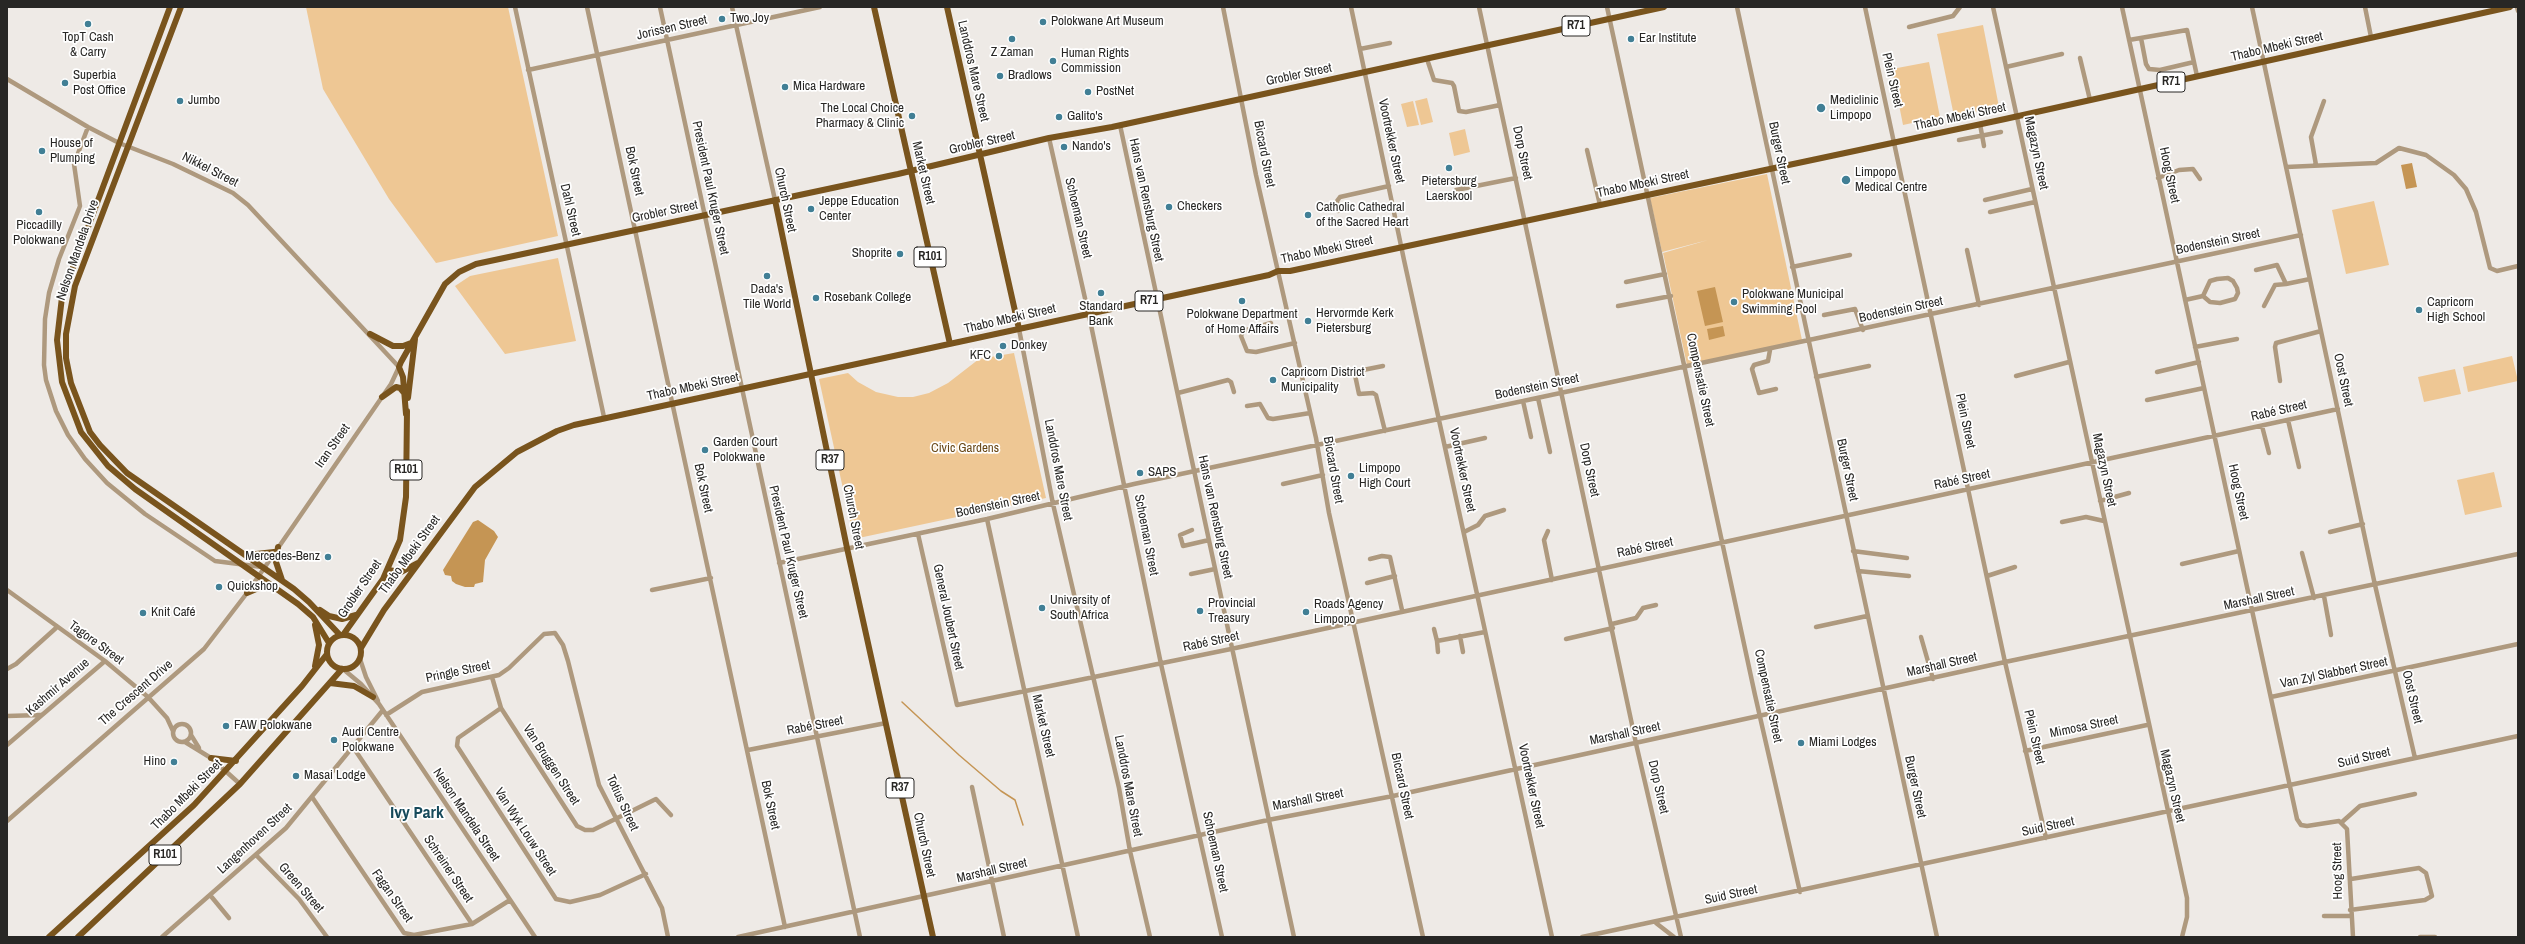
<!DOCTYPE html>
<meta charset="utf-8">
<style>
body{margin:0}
#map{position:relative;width:2525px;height:944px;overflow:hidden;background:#eeeae6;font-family:"Archivo Narrow",sans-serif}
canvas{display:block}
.frame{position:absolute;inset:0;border:8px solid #282725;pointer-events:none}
</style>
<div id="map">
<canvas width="2525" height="944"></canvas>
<div class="frame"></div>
</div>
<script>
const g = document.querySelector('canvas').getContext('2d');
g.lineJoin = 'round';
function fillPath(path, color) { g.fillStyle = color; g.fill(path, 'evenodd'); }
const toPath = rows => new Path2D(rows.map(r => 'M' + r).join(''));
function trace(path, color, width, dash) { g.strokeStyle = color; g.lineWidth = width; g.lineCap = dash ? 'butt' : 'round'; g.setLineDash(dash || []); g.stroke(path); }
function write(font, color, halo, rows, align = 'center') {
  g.font = font + ' "Archivo Narrow",sans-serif'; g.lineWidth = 3.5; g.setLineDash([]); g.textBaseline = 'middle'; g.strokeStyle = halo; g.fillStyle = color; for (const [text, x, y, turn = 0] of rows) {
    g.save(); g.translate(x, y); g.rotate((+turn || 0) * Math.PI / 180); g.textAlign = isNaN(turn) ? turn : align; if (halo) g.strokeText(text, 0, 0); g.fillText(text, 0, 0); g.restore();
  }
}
fillPath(toPath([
 [306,7,508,7,558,236,436,263,389,199,323,89],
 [1983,25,1999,107,1954,116,1937,34],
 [1929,62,1940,117,1903,125,1892,69],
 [1427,98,1433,122,1421,125,1415,101],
 [1413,101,1419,125,1407,127,1401,104],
 [1465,129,1470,152,1454,156,1449,133],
 [1767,174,1802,340,1687,365,1663,253,1708,240,1662,252,1650,198],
 [2374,201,2389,265,2346,274,2332,210],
 [558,258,576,341,505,354,455,286,470,276],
 [1014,353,1046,498,854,539,819,379,848,373,858,382,876,392,898,397,913,397,929,393,948,383,979,359],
 [2512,356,2518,381,2468,392,2463,367],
 [2455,369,2461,394,2424,402,2418,377],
 [2494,472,2502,507,2465,515,2457,480]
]), '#eec794');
fillPath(toPath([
 [2412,163,2417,187,2406,189,2401,165],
 [1715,287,1723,322,1705,326,1697,291],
 [1723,326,1725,336,1709,340,1707,329],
 [478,520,494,531,498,537,485,560,483,582,475,584,474,587,465,587,456,584,452,581,451,576,445,575,443,570,473,522]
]), '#c59554');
trace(toPath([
 [902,702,959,755,1001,791,1015,800,1023,825]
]), '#c59554', 1.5);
trace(toPath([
 [515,7,604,417],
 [587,7,785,927],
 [660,7,860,937],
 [732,7,775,200],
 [1223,7,1256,175,1316,438,1329,513,1423,937],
 [1351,7,1404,260,1552,937],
 [1479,7,1637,748,1681,937],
 [1607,7,1755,695,1800,892],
 [1737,7,1937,937],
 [1865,7,2005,662,2046,838],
 [1993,7,2187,898,2187,917,2182,937],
 [2122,7,2297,819,2301,825,2307,826,2339,821,2347,829,2353,937],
 [2252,7,2375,585,2415,758],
 [2365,7,2371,37],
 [2517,7,2518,11],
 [1909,27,1953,16,1960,7],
 [2141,38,2146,64,2149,69,2160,70,2194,62],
 [2129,40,2187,30,2197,76],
 [1360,49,1390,43],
 [2080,58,2090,100],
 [1427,59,1434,80,1452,83,1454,86,1459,111,1466,112,1500,105],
 [2006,67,2062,54],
 [528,70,820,7],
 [7,79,88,127,119,143,173,164,233,193,248,205,399,367,391,384,247,593,204,649,7,821],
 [1980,124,1984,146],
 [1120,125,1294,937],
 [88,127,74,164,80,206,59,259,49,293,45,319,44,365,46,380,56,411,68,435,85,459,107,483,145,514,215,561,262,567],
 [1049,138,1091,325,1161,664,1222,937],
 [1959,140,2001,132],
 [1587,150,1600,205],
 [2316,165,2311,137,2324,101],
 [2286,167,2376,163,2399,148,2426,155,2454,175,2466,189,2476,212,2490,268,2497,271,2518,266],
 [2158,178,2179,170,2193,169,2200,179],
 [1456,190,1516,178],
 [1985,200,2032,189],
 [1338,211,1337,201,1340,197,1389,186],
 [1990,212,2035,202],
 [1967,250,1979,305],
 [1792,267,1850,255],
 [2256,270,2277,265,2286,284,2310,279],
 [1626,282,1665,274],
 [2185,300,2203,296,2210,281,2217,279,2228,278,2233,281,2237,288,2238,293,2235,299,2220,303,2210,302,2203,296],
 [1618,306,1671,296],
 [2264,306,2275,285,2286,284],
 [1824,315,1855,309,1863,330],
 [1271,323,1243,331,1241,336,1247,351,1256,352,1295,343],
 [1019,329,1053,504,1119,788,1130,851,1150,937],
 [2195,347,2237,339],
 [1770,350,1768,361,1754,365,1752,369,1759,393,1776,389],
 [1383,366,1358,371,1355,375,1359,394,1373,393,1376,395,1385,431],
 [2157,372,2199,362],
 [2016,376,2069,362],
 [1816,377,1869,366],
 [2280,381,2275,347,2276,343,2321,331],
 [1178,393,1228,380,1231,382,1234,392],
 [1538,398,1550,452],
 [2147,400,2204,388],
 [1523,401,1531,437],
 [1247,406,1260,404,1268,418,1273,419,1310,413],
 [2288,420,2299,467],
 [2262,426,2269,453],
 [1445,447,1485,438],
 [1283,484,1323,475],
 [2100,501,2129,493],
 [987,519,1078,937],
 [2062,522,2086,517,2104,521],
 [1192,530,1180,535,1183,546,1209,540],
 [1548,531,1544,540,1552,580],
 [1464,532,1478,525,1485,516,1504,510],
 [2330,532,2363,524],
 [918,534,957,705,1231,649,2338,409],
 [1853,551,1907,558],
 [2302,553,2314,598],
 [1370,559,1382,556,1390,557,1402,610],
 [779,563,987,519,1134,484,2301,235],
 [2182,564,2239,551],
 [1858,571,1909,576],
 [1191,574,1215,569],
 [1987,576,2015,567],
 [1367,583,1395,576],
 [7,590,105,661,148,697,167,718,173,731],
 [652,590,711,578],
 [2324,596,2331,635],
 [1612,624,1636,618,1643,608,1656,605],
 [1816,627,1867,616],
 [1434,629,1437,641],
 [1460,636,1463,652],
 [1921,637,1933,679],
 [1566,639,1613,628],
 [1438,652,1437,641,1485,632],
 [360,659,366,677,378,701],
 [7,669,16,664,56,628],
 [343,669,361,684,379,704,535,937],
 [492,677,501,708,577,826,585,830,593,830,656,799,671,815],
 [2271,697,2518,644],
 [501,708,458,738,457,746,556,899,570,902,600,895,646,874],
 [386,715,422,692,499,675,509,668,544,634,555,633,563,645,568,661,599,785,662,908,668,937],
 [7,716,41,715],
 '173 733a9 9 0 1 1 18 0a9 9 0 1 1-18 0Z',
 [191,735,199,748],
 [185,742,211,758,240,784],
 [7,745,105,661],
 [353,747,472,924],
 [748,750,886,723],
 [2025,751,2147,725],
 [972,787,1004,937],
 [312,797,404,933,414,935,472,924,510,900],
 [2342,822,2360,806,2415,794],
 [256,855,299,899,327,937],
 [210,895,229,918],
 [2350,910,2425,900,2432,896,2426,873,2419,868,2351,879],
 [2324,916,2351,916],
 [1656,923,1674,937],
 [162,937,286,828,383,710],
 [738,937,1268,820,1393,796,2005,662,2518,554],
 [1582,937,2518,736],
 [2420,937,2435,937]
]), '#ae997e', 4.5);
trace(toPath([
 [170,7,62,297,57,340,62,382,81,432,108,466,135,489,298,604,313,617,329,643],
 [181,7,75,286,66,334,66,358,71,383,90,432,100,445,127,473,294,589,309,602,340,635],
 [874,7,950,344],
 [947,7,1019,329],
 [775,200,847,548,933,937],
 [370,334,393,346,403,346,411,343],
 [382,397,396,387,400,388,405,394],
 [408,398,415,339],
 [406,414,403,377,399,367,401,362,445,284,459,272,476,264,898,174,1049,138,1112,127,1664,7],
 [278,547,276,562,282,580],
 [247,555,274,552],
 [388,570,401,572,418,563],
 [247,593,261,587,276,587],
 [320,610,329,616,342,619,356,615],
 '327 652a17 17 0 1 1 34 0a17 17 0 1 1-34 0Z',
 [343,635,383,579,400,540,406,497,407,411],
 [361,648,384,610,475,487,517,452,557,431,574,425,1269,275,1278,271,1290,271,2005,119,2510,7],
 [315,666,319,645,315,625],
 [330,683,354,686,373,697],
 [211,758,236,761],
 [49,937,194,805,302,686,327,654],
 [78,937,240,784,342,669]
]), '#79541d', 6);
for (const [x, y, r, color] of [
 [722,19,4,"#417f95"],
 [1043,22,4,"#417f95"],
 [88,24,4,"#417f95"],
 [1012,39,4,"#417f95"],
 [1631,39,4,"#417f95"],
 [1053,61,4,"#417f95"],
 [1000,76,4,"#417f95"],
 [65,83,4,"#417f95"],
 [785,87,4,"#417f95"],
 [1088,92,4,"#417f95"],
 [180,101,4,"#417f95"],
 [1821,108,5,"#417f95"],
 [912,116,4,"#417f95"],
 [1059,117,4,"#417f95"],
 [1064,147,4,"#417f95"],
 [42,151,4,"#417f95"],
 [1449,168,4,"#417f95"],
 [1846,180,5,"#417f95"],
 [1169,207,4,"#417f95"],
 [811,209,4,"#417f95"],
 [39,212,4,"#417f95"],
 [1308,215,4,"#417f95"],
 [900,254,4,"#417f95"],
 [767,276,4,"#417f95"],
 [1101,293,4,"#417f95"],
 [816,298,4,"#417f95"],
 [1242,301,4,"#417f95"],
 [1734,302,4,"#417f95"],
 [2419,310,4,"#417f95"],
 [1308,321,4,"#417f95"],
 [1003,346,4,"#417f95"],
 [999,356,4,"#417f95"],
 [1273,380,4,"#417f95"],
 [705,450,4,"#417f95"],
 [1140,473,4,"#417f95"],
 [1351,476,4,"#417f95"],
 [328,557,4,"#417f95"],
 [219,587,4,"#417f95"],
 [1042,608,4,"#417f95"],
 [1200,611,4,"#417f95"],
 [1306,612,4,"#417f95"],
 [143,613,4,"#417f95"],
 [226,726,4,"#417f95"],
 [334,740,4,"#417f95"],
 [1801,743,4,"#417f95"],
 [174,762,4,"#417f95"],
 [296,776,4,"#417f95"]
]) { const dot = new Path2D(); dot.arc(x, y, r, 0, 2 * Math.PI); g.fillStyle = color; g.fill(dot); trace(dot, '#fff', 1.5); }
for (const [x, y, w] of [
 [1576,26,28],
 [2171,82,28],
 [930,257,32],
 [1149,301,28],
 [830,460,28],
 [406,470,32],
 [900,788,28],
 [165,855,32]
]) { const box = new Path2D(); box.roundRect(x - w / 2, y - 10, w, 20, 3); g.fillStyle = '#fff'; g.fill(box); trace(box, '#282725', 1); }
write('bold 12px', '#282725', null, [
 ["R71",1576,26],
 ["R71",2171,82],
 ["R101",930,257],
 ["R71",1149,301],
 ["R37",830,460],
 ["R101",406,470],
 ["R37",900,788],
 ["R101",165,855]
]);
write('13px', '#282725', '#fff', [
 ["Two Joy",730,19],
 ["Polokwane Art Museum",1051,22],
 ["TopT Cash",88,38,"center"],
 ["& Carry",88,53,"center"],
 ["Ear Institute",1639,39],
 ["Z Zaman",1012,53,"center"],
 ["Human Rights",1061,54],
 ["Commission",1061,69],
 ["Superbia",73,76],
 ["Post Office",73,91],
 ["Bradlows",1008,76],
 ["Mica Hardware",793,87],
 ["PostNet",1096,92],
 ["Jumbo",188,101],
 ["Mediclinic",1830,101],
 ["Limpopo",1830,116],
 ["The Local Choice",904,109,"right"],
 ["Pharmacy & Clinic",904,124,"right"],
 ["Galito's",1067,117],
 ["House of",50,144],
 ["Plumping",50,159],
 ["Nando's",1072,147],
 ["Limpopo",1855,173],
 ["Medical Centre",1855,188],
 ["Pietersburg",1449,182,"center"],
 ["Laerskool",1449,197,"center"],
 ["Jeppe Education",819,202],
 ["Center",819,217],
 ["Checkers",1177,207],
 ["Catholic Cathedral",1316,208],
 ["of the Sacred Heart",1316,223],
 ["Piccadilly",39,226,"center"],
 ["Polokwane",39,241,"center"],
 ["Shoprite",892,254,"right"],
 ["Dada's",767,290,"center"],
 ["Tile World",767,305,"center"],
 ["Polokwane Municipal",1742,295],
 ["Swimming Pool",1742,310],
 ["Rosebank College",824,298],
 ["Capricorn",2427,303],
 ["High School",2427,318],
 ["Standard",1101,307,"center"],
 ["Bank",1101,322,"center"],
 ["Hervormde Kerk",1316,314],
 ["Pietersburg",1316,329],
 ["Polokwane Department",1242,315,"center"],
 ["of Home Affairs",1242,330,"center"],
 ["Donkey",1011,346],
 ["KFC",991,356,"right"],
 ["Capricorn District",1281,373],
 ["Municipality",1281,388],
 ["Garden Court",713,443],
 ["Polokwane",713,458],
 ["Limpopo",1359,469],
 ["High Court",1359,484],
 ["SAPS",1148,473],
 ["Mercedes-Benz",320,557,"right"],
 ["Quickshop",227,587],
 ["University of",1050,601],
 ["South Africa",1050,616],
 ["Provincial",1208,604],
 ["Treasury",1208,619],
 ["Roads Agency",1314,605],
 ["Limpopo",1314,620],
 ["Knit Café",151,613],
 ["FAW Polokwane",234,726],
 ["Audi Centre",342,733],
 ["Polokwane",342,748],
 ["Miami Lodges",1809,743],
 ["Hino",166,762,"right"],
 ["Masai Lodge",304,776]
], 'left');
write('13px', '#282725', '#fff', [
 ["Jorissen Street",672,28,-13],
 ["Thabo Mbeki Street",2277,47,-13],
 ["Landdros Mare Street",973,71,77],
 ["Grobler Street",1299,75,-12],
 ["Plein Street",1892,80,77],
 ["Thabo Mbeki Street",1960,117,-12],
 ["Voortrekker Street",1391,141,78],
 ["Grobler Street",982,143,-13],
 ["Dorp Street",1522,153,78],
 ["Burger Street",1779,153,78],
 ["Magazyn Street",2036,153,78],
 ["Biccard Street",1264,154,79],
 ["Nikkel Street",210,170,27],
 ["Bok Street",634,171,78],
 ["Market Street",923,173,77],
 ["Hoog Street",2169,175,78],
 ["Thabo Mbeki Street",1643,184,-12],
 ["President Paul Kruger Street",710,188,78],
 ["Church Street",785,200,78],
 ["Hans van Rensburg Street",1146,200,78],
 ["Dahl Street",570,210,77],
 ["Grobler Street",665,212,-12],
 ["Schoeman Street",1078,218,77],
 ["Bodenstein Street",2218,242,-12],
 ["Nelson Mandela Drive",78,250,-71],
 ["Thabo Mbeki Street",1327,250,-12],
 ["Bodenstein Street",1901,310,-12],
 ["Thabo Mbeki Street",1010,319,-13],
 ["Compensatie Street",1700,380,78],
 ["Oost Street",2343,380,78],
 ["Thabo Mbeki Street",693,387,-12],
 ["Bodenstein Street",1537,387,-12],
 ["Rabé Street",2279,411,-13],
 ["Plein Street",1965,421,78],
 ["Iran Street",333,446,-55],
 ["Landdros Mare Street",1058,470,79],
 ["Biccard Street",1333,470,80],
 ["Voortrekker Street",1462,470,78],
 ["Dorp Street",1589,470,78],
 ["Burger Street",1847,470,78],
 ["Magazyn Street",2104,470,78],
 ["Rabé Street",1962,480,-12],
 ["Bok Street",703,488,78],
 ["Hoog Street",2238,492,78],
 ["Bodenstein Street",998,505,-12],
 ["Church Street",853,517,79],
 ["Hans van Rensburg Street",1215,517,78],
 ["Schoeman Street",1146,535,79],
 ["Rabé Street",1645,548,-12],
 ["President Paul Kruger Street",788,552,77],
 ["Thabo Mbeki Street",410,555,-54],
 ["Grobler Street",360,589,-56],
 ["Marshall Street",2259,599,-12],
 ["General Joubert Street",948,617,78],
 ["Rabé Street",1211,642,-12],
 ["Tagore Street",96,643,36],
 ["Marshall Street",1942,665,-13],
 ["Pringle Street",458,672,-12],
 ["Van Zyl Slabbert Street",2334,673,-12],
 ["Kashmir Avenue",58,687,-41],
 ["The Crescent Drive",136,693,-41],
 ["Compensatie Street",1768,696,78],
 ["Oost Street",2412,697,77],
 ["Rabé Street",815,726,-11],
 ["Market Street",1043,726,77],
 ["Mimosa Street",2084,727,-12],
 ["Marshall Street",1625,734,-12],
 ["Plein Street",2034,737,77],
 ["Suid Street",2364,758,-13],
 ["Van Bruggen Street",551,765,57],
 ["Landdros Mare Street",1128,786,79],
 ["Biccard Street",1402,786,78],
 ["Voortrekker Street",1531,786,78],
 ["Magazyn Street",2172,786,77],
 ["Dorp Street",1658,787,77],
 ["Burger Street",1915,787,78],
 ["Thabo Mbeki Street",187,795,-45],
 ["Marshall Street",1308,800,-11],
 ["Totius Street",622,803,65],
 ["Bok Street",770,805,78],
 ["Nelson Mandela Street",466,815,56],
 ["Suid Street",2048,827,-12],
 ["Van Wyk Louw Street",525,832,57],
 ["Langenhoven Street",255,839,-43],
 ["Church Street",924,845,78],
 ["Schoeman Street",1215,852,78],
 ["Schreiner Street",448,869,56],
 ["Marshall Street",992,871,-13],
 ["Hoog Street",2338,871,-91],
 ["Green Street",301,888,49],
 ["Suid Street",1731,895,-12],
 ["Fagan Street",392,896,55]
]);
write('13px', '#694817', '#fff', [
 ["Civic Gardens",965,449]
]);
write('bold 17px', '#174a5b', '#fff', [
 ["Ivy Park",417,813]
]);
</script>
